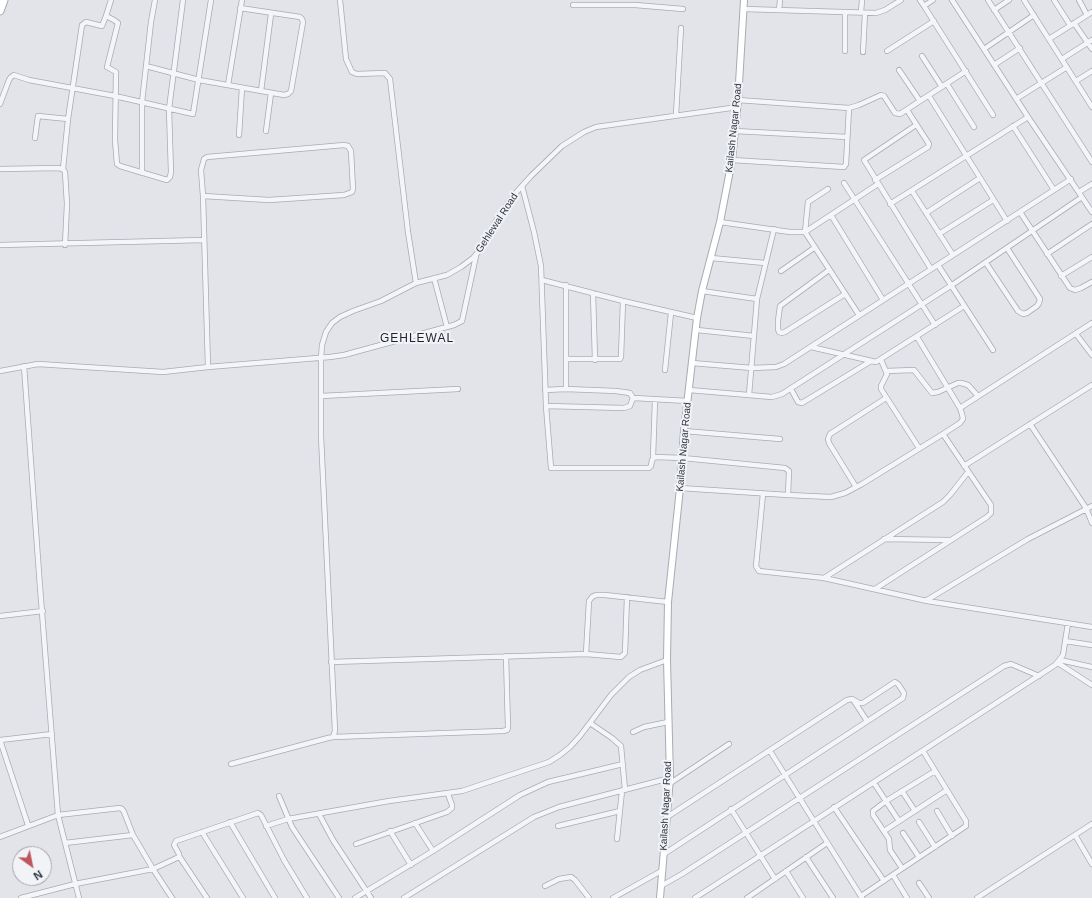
<!DOCTYPE html>
<style>
body{margin:0}
#map{position:relative;width:1092px;height:898px;overflow:hidden;background:#e2e4e9;font-family:Helvetica,sans-serif}
canvas{display:block}
.north{position:absolute;left:12px;top:846px;width:40px;height:40px;box-sizing:border-box;background:#f2f3f6;border:1px solid #a3a6ad;border-radius:50%;rotate:147deg;font-size:11px;font-weight:700;line-height:16px;text-align:center;color:#2c323f}
.north::after{content:'';display:block;margin:auto;width:14px;height:18px;background:#bf565e;clip-path:polygon(50% 0,100% 100%,50% 72%,0 100%)}
</style>
<div id="map">
<canvas width="1092" height="898"></canvas>
<div class="north">N</div>
</div>
<script>
const g = document.querySelector('canvas').getContext('2d');
g.lineJoin = 'round';
const toPath = rows => new Path2D(rows.map(r => 'M' + r).join(''));
function trace(path, color, width, dash) { g.strokeStyle = color; g.lineWidth = width; g.lineCap = dash ? 'butt' : 'round'; g.setLineDash(dash || []); g.stroke(path); }
function write(font, color, halo, rows, align = 'center') {
  g.font = font + ' Helvetica,sans-serif'; g.lineWidth = 4; g.setLineDash([]); g.textBaseline = 'middle'; g.strokeStyle = halo; g.fillStyle = color; for (const [text, x, y, turn = 0] of rows) {
    g.save(); g.translate(x, y); g.rotate((+turn || 0) * Math.PI / 180); g.textAlign = isNaN(turn) ? turn : align; if (halo) g.strokeText(text, 0, 0); g.fillText(text, 0, 0); g.restore();
  }
}
const street = toPath([
 [111,0,106,16,114,20,118,23,107,67,116,72,115,140,117,164,120,166,167,180,170,177,171,172,169,109,183,0],
 [340,0,346,59,352,72,357,74,385,73,390,79,408,232,416,283],
 [920,0,924,6,933,0],
 [952,0,1028,117,1092,212],
 [988,0,1092,162],
 [1024,0,1092,107],
 [1054,0,1070,25],
 [1079,0,1087,15],
 [573,5,635,5,683,9],
 [924,6,993,115],
 [744,9,876,13,885,10,901,0],
 [779,10,780,0],
 [994,10,1009,0],
 [845,12,845,51],
 [861,12,862,0],
 [1074,23,1092,49],
 [1049,39,1092,12],
 [984,49,1034,15],
 [887,51,934,21],
 [863,52,865,13],
 [922,56,942,87],
 [1062,59,1092,40],
 [994,65,1020,48],
 [146,66,199,80,284,95,288,94,291,91,303,22,302,19,300,17,240,8],
 [899,70,920,101],
 [1076,81,1092,71],
 [947,84,974,127],
 [228,85,242,0],
 [261,91,271,14],
 [929,96,1007,221],
 [1016,99,1067,67],
 [738,100,849,108,859,105,881,95,884,96,895,113,900,114,966,71],
 [0,104,9,80,11,77,14,75,29,80,115,96,193,114,211,0],
 [676,115,681,28],
 [916,125,864,160,931,269],
 [1013,126,1054,190],
 [266,131,271,93],
 [735,131,847,137],
 [239,135,242,88],
 [35,138,38,116,68,119],
 [732,160,844,167,846,164,849,108],
 [0,169,58,168,63,169,65,172,67,204,65,245],
 [63,169,68,119,82,25,86,22,102,26,106,16],
 [142,173,142,102,151,22,155,0],
 [875,180,928,147,929,144,907,110],
 [844,183,935,325],
 [522,186,534,232,541,266,546,406,551,468,649,468,651,466,652,460,655,457,683,458,785,468,789,471,788,495],
 [828,189,808,202,805,232,859,315],
 [912,191,953,255],
 [1079,192,1092,184],
 [203,196,201,170,204,159,207,157,344,145,348,146,351,151,353,189,352,192,344,195,269,200,203,196,208,367],
 [890,204,1028,117],
 [1020,212,1070,288,1075,290,1081,288,1092,282],
 [926,213,980,178],
 [831,215,883,300],
 [720,222,790,232,805,232,878,184],
 [939,234,993,200],
 [0,245,204,240],
 [1047,254,1092,224],
 [711,258,765,263],
 [986,263,1018,311,1023,314,1027,313,1037,306,1039,303,1040,299,1007,248],
 [938,265,993,350],
 [829,270,780,306,778,321,778,329,779,332,782,333,785,332,845,294],
 [781,271,814,248],
 [1061,276,1092,257],
 [434,278,447,327],
 [542,280,623,301,697,318],
 [702,291,757,299],
 [593,293,595,360],
 [697,330,754,336],
 [1076,334,1092,355],
 [811,347,876,362,964,306],
 [566,359,620,359,621,357,623,301],
 [881,360,887,374,881,386,881,389,919,448],
 [692,363,752,368,776,367,784,364,1071,179],
 [24,366,40,587,58,815,79,898],
 [665,370,671,313],
 [0,371,38,364,163,372,208,367,330,357,344,355,454,325,462,321,476,256],
 [886,371,914,370,932,393,938,392,958,383,961,383,968,385,978,396],
 [566,389,566,285],
 [791,389,798,402,802,403,871,361],
 [545,390,566,389,616,391,630,393,633,398,634,398,688,401],
 [689,390,772,397,782,394,952,285,1082,197],
 [749,395,757,299,774,229],
 [321,396,458,389],
 [546,406,624,408,630,406,633,398],
 [960,408,1092,323],
 [1030,424,1086,508,1092,523],
 [684,431,780,439],
 [653,457,655,400],
 [964,466,1092,385],
 [856,487,829,443,828,439,830,434,886,398],
 [680,488,788,495,831,497,845,493,862,484,943,434,960,423,963,419,962,414,960,408,917,337],
 [763,494,756,566,759,571,824,578,927,601,1092,627],
 [884,539,949,540],
 [824,578,943,502,950,495,968,472],
 [875,589,987,517,991,513,991,505,943,434],
 [927,600,1028,539,1092,506],
 [0,616,43,611],
 [1065,641,1092,645],
 [586,654,589,601,592,597,596,595,605,595,668,602],
 [1060,660,1092,667],
 [331,662,586,654,621,657,625,653,627,597],
 [1058,663,1092,685],
 [854,701,867,721],
 [590,723,612,738,621,746,625,790],
 [633,732,644,727,668,722],
 [333,737,503,731,507,730,508,728,506,656],
 [0,740,28,825],
 [0,740,52,734],
 [770,751,862,898],
 [231,764,328,738,333,737,335,731,321,436,321,358,322,345,326,332,332,323,340,317,353,311,381,301,416,283,447,275,461,267,473,258,479,251,499,216,513,196,531,176,562,146,584,132,596,127,738,107],
 [874,783,899,821],
 [669,784,729,744],
 [902,791,915,811],
 [279,796,292,827,339,898],
 [834,807,884,881],
 [731,809,775,879],
 [937,811,952,836],
 [319,814,333,840,371,898],
 [230,822,275,898],
 [919,822,935,847],
 [415,823,433,851],
 [266,826,288,819,389,801,462,791,549,762,560,755,570,747,580,736,611,695,629,677,640,670,667,660],
 [558,826,620,811],
 [390,831,411,865],
 [884,831,947,790],
 [202,832,243,898],
 [903,833,919,857],
 [1075,835,1092,864],
 [0,837,58,815,120,808,122,809,124,812,133,835,153,869,179,857,179,854,174,845,176,841,258,813,261,815,284,860,307,898],
 [617,839,622,791],
 [65,843,133,835],
 [356,844,447,812,452,808,452,805,448,794],
 [664,854,903,698,904,693,898,684,895,682,863,703,859,703,852,699,847,700,667,817],
 [179,856,207,898],
 [806,857,833,898],
 [902,868,890,850,889,839,873,815,873,811,886,801,935,771],
 [786,871,803,898],
 [893,875,907,898],
 [919,883,929,898],
 [545,886,559,879,571,877,575,880,589,898],
 [661,886,682,874,1004,666,1011,664,1039,676],
 [861,896,966,826,966,821,923,751],
 [21,898,75,884,153,869,172,898],
 [355,898,433,851,520,795,548,782,623,764],
 [404,898,534,817,559,807,670,778],
 [613,898,663,870],
 [695,898,1055,665,1063,655,1068,623],
 [747,898,827,843],
 [977,898,1092,824]
]);
const secondary = toPath([
 [660,898,670,778,667,660,668,602,680,488,684,431,697,318,702,291,720,222,732,160,738,100,744,0]
]);
const primary = toPath([
 [0,11,4,0]
]);
trace(street, '#a8abb3', 6);
trace(secondary, '#a8abb3', 8);
trace(primary, '#a3a8b3', 9);
trace(street, '#f4f5f8', 4.5);
trace(secondary, '#fff', 6);
trace(primary, '#fff', 7);
write('10px', '#2c323f', '#f2f3f6', [
 ["Kailash Nagar Road",734,128,-84],
 ["Gehlewal Road",497,223,-57],
 ["Kailash Nagar Road",684,447,-85],
 ["Kailash Nagar Road",666,806,-87]
]);
g.letterSpacing = '1px';
write('12px', '#1e2330', '#f2f3f6', [
 ["GEHLEWAL",417,339]
]);
g.letterSpacing = '0px';
</script>
